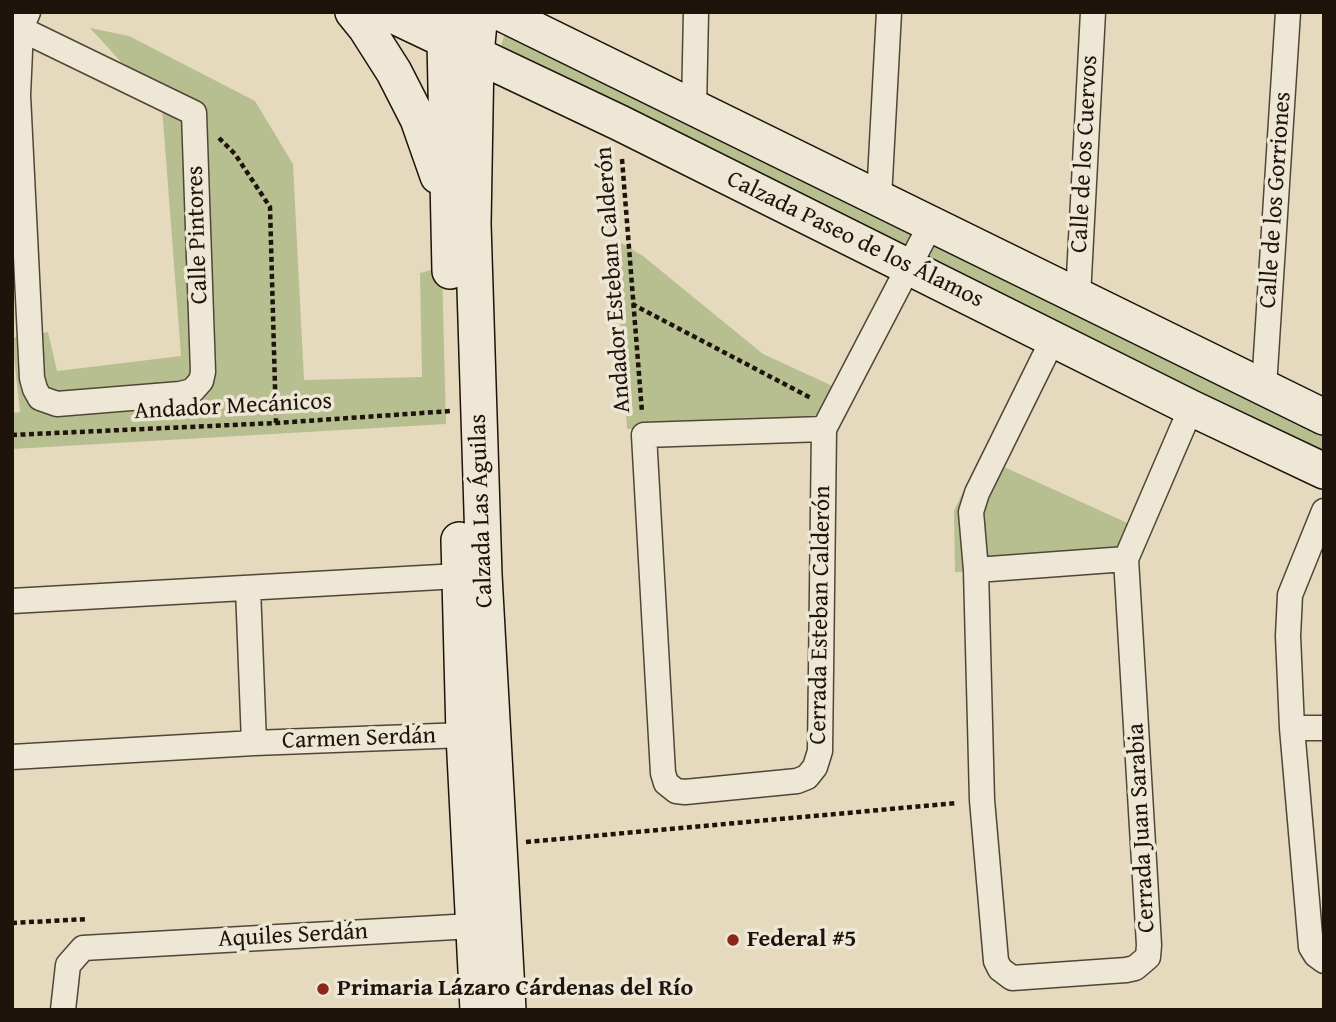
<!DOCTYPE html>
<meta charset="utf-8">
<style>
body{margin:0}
#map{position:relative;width:1336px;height:1022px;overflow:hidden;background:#e5dabe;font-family:"Gentium Book Plus",serif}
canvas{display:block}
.frame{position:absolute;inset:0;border:14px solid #1e140b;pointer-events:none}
</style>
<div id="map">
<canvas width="1336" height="1022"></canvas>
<div class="frame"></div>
</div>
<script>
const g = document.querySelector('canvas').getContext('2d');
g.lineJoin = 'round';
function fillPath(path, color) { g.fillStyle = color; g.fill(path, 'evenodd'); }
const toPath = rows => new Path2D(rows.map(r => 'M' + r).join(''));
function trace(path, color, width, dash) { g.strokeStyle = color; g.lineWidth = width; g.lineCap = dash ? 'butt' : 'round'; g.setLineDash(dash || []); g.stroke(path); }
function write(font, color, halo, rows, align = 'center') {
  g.font = font + ' "Gentium Book Plus",serif'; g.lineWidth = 7; g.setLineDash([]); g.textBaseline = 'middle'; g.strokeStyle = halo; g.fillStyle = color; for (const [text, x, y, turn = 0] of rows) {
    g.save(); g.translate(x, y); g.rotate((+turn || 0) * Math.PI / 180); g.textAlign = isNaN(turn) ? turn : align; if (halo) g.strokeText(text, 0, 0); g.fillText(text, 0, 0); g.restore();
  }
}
fillPath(toPath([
 [507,25,1324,426,1324,460,498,57],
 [90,28,129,36,255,101,293,164,304,380,422,377,420,273,442,267,446,424,12,449,12,413,20,412,12,338,48,332,57,371,181,356,162,107],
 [615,239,643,256,763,354,837,388,821,422,627,429],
 [980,456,1134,526,1120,564,955,572,954,511]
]), '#b7bf90');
const street = toPath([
 [21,29,194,113,203,372,201,381,192,391,180,394,57,404,40,398,35,389,32,378,18,95,21,29,28,12],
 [694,108,696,12],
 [879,198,889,12],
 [1078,296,1093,12],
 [1053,339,977,493,971,512,976,570,982,800,996,961,1000,969,1012,978,1126,970,1135,968,1148,957,1149,945,1126,559,1191,408],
 [1264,387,1288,12],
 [824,429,644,435,663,773,666,783,676,791,685,792,797,781,807,777,815,767,820,751,824,429,931,224],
 [1324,511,1290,595,1288,636,1292,728,1311,947,1316,955,1324,961],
 [976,570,1126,559],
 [248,588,254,743],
 [12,601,476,575],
 [1292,728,1324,728],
 [12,757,254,743,464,735],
 [63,1010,68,965,83,948,490,925]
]);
const secondary = toPath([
 [353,12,366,28,394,72,418,119,438,176],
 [386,12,620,123,1191,408,1324,471],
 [449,12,445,41,450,271],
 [480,12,476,55,473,224,484,575,508,1010],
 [499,12,1324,417],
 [459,540,464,735,478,1010]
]);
trace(street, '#504638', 27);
trace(secondary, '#1e140b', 38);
trace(toPath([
 [219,138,235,154,270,207,276,423],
 [622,159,642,412],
 [632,304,811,398],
 [12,435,276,423,451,411],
 [526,842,957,803],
 [12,923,88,919]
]), '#1e140b', 4.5, [5, 3.5]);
trace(street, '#eee7d5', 24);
trace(secondary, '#eee7d5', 35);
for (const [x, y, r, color] of [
 [733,940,7,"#8f2418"],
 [323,989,7,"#8f2418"]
]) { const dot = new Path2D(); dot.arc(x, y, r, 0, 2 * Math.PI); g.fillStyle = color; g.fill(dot); trace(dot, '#eee7d5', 2.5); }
write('24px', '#1e140b', '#eee7d5', [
 ["Calle de los Cuervos",1085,154,-87],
 ["Calle de los Gorriones",1276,200,-86],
 ["Calle Pintores",198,235,-92],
 ["Calzada Paseo de los Álamos",855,240,26],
 ["Andador Esteban Calderón",614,280,-94],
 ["Andador Mecánicos",233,407,-3],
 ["Calzada Las Águilas",482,511,-92],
 ["Cerrada Esteban Calderón",821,615,-89],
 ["Carmen Serdán",359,739,-2],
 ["Cerrada Juan Sarabia",1142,828,-93],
 ["Aquiles Serdán",293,936,-3]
]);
write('bold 24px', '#1e140b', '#eee7d5', [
 ["Federal #5",747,940],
 ["Primaria Lázaro Cárdenas del Río",337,989]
], 'left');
</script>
